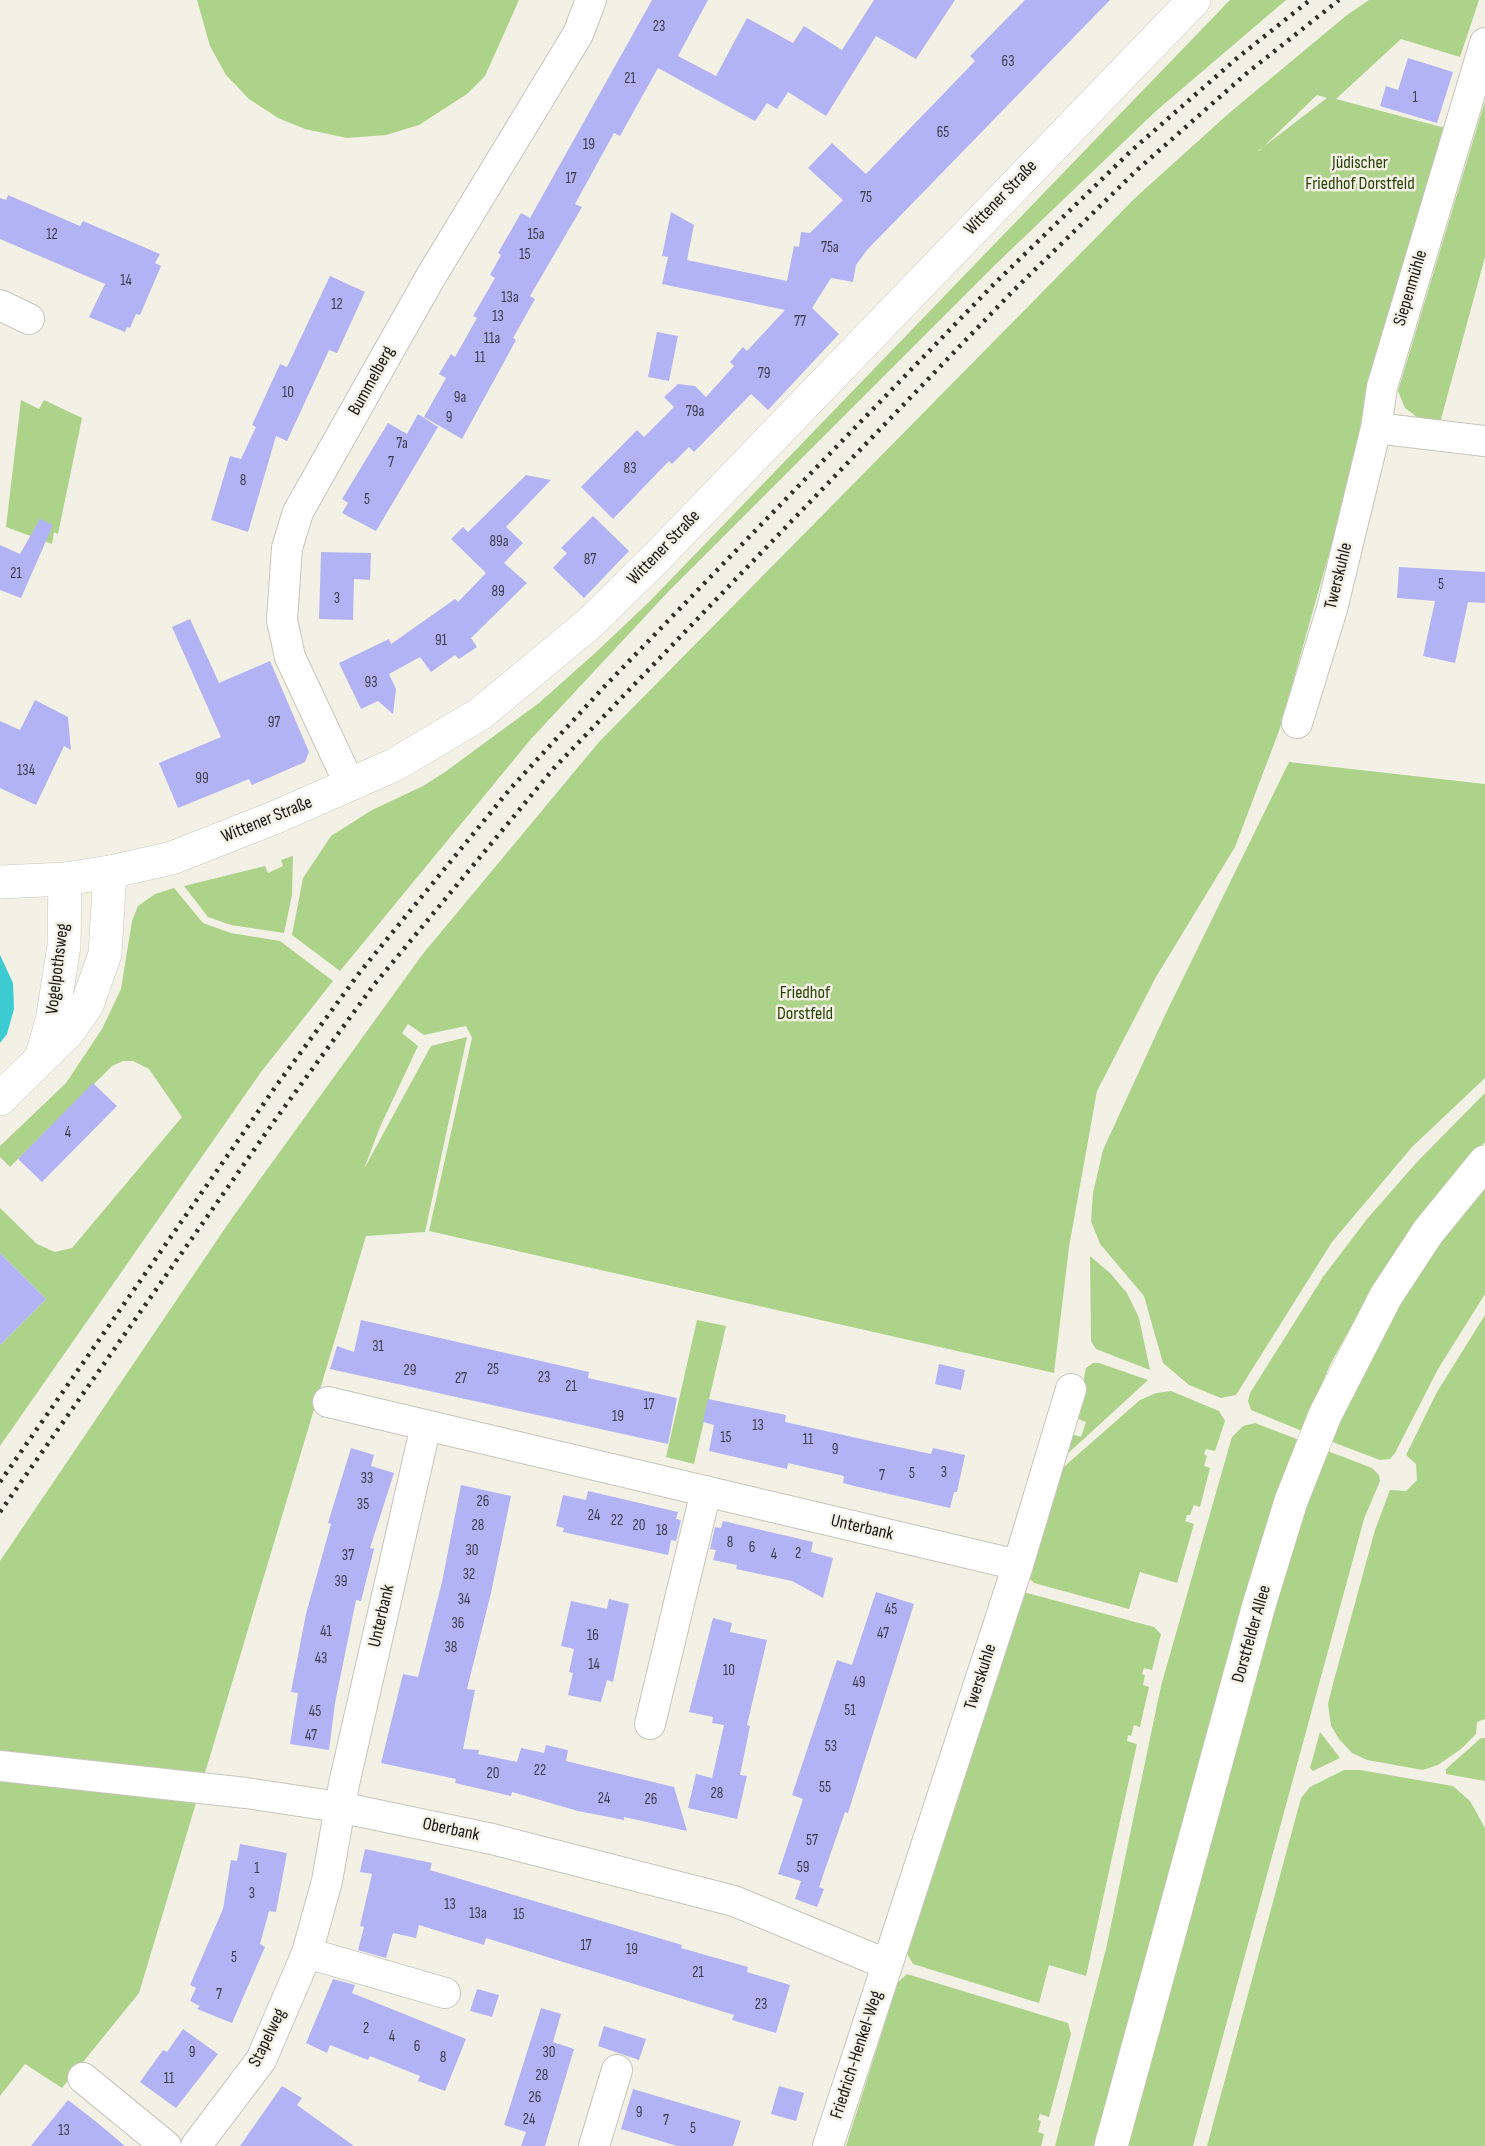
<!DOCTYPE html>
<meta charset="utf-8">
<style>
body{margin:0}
canvas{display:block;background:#f3f1e5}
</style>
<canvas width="1485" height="2146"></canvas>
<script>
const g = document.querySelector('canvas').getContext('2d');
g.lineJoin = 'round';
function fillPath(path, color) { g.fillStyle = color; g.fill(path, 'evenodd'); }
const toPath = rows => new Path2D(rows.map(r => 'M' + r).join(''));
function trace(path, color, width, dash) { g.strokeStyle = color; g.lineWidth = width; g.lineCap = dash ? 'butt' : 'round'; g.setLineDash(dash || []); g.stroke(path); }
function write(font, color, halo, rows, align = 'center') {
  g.font = font + ' "Sofia Sans Condensed",sans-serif'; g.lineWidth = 5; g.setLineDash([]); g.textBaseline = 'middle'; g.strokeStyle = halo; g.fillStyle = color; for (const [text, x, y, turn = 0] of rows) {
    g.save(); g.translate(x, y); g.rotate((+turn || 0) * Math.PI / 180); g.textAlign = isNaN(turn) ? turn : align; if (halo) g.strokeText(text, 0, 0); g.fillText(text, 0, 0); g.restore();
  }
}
fillPath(toPath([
 [197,0,519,0,485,76,467,94,419,125,386,135,347,138,305,129,278,118,249,99,226,75,210,46],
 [1230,0,1286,0,1156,111,997,263,668,592,531,739,340,971,292,935,303,878,331,836,372,810,423,786,445,772,539,703,594,654,649,602],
 [1369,0,1479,0,1460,57,1401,39,1336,99,1449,129,1279,731,1235,847,1156,977,1097,1091,1069,1247,1054,1373,429,1231,472,1038,466,1026,424,1035,408,1024,402,1033,418,1046,380,1127,364,1169,431,1046,467,1037,425,1232,366,1236,139,1993,62,2088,25,2064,0,2096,0,1561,232,1218,422,955,599,742,1134,199,1228,114,1347,15],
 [1317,95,1327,98,1258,151,1259,151],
 [1485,101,1485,257,1440,423,1417,417,1405,408,1398,391],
 [21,400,39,409,44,400,82,418,58,534,54,532,52,544,6,527],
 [1289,762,1485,784,1485,1078,1412,1147,1332,1242,1236,1395,1221,1398,1189,1385,1163,1363,1144,1296,1100,1244,1091,1221,1093,1193,1103,1150,1165,1015],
 [293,856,292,895,284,933,231,925,208,917,184,886,265,866,268,873,283,866,281,860],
 [174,888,203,923,231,933,280,941,333,981,261,1072,0,1446,0,1345,46,1299,0,1253,0,1208,37,1244,55,1252,72,1248,182,1117,149,1069,133,1061,123,1061,112,1066,10,1167,0,1157,0,1146,66,1083,102,1029,121,989,132,921,138,906,155,894],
 [1485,1093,1485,1142,1443,1189,1368,1296,1330,1365,1302,1431,1251,1410,1248,1401,1250,1393,1323,1277,1367,1219,1417,1162],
 [1485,1184,1485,1294,1438,1369,1395,1453,1390,1459,1380,1460,1327,1440,1372,1349,1443,1237],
 [1090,1256,1110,1273,1127,1293,1139,1318,1150,1370,1096,1349,1091,1341],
 [1485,1315,1485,1719,1477,1722,1476,1734,1461,1749,1438,1765,1423,1770,1367,1760,1352,1753,1339,1739,1331,1726,1328,1704,1334,1680,1375,1530,1390,1490,1406,1491,1417,1480,1416,1464,1406,1455,1437,1392],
 [697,1320,726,1326,694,1464,666,1457],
 [1093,1363,1099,1363,1148,1380,1063,1458,1071,1434,1081,1437,1086,1422,1076,1418,1086,1368],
 [1171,1391,1219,1411,1225,1421,1215,1451,1206,1449,1204,1454,1207,1456,1204,1466,1210,1468,1200,1507,1194,1505,1190,1515,1187,1515,1185,1521,1194,1524,1177,1583,1140,1572,1129,1609,1034,1583,1029,1578,1058,1472,1140,1400,1156,1393],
 [1255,1423,1372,1468,1379,1475,1380,1481,1364,1519,1193,2146,1055,2146,1106,1949,1161,1686,1229,1447,1232,1437,1243,1426],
 [1027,1593,1154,1627,1161,1634,1152,1670,1144,1668,1142,1674,1145,1675,1143,1685,1149,1687,1140,1727,1134,1725,1131,1736,1128,1735,1127,1741,1137,1744,1086,1976,1049,1965,1039,2003,913,1964,906,1952,1023,1594],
 [1320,1732,1340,1758,1313,1771,1310,1768],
 [1481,1738,1485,1738,1485,1781,1446,1774,1446,1769],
 [1344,1770,1360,1770,1453,1786,1470,1801,1485,1828,1485,2146,1207,2146,1301,1798,1310,1787],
 [907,1974,1068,2023,1071,2034,1049,2117,1040,2114,1038,2120,1041,2121,1038,2132,1044,2134,1041,2146,846,2146,898,1982]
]), '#add38a');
fillPath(toPath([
 [0,955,13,983,14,1009,7,1034,0,1043]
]), '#3ccbd1');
fillPath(toPath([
 [652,0,708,0,678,56,716,76,747,18,793,43,804,26,842,50,874,0,955,0,916,59,876,36,826,116,788,92,777,109,767,103,755,121,658,68,620,136,614,133,575,204,582,207,530,296,535,299,513,338,516,340,462,439,424,417,446,378,439,374,451,354,455,357,477,318,473,316,495,278,490,275,501,255,498,253,521,213,530,218],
 [1025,0,1110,0,867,250,856,265,853,282,831,278,812,308,839,334,768,410,751,394,694,452,689,447,672,464,669,461,613,519,581,487,637,430,644,437,674,407,664,397,678,384,695,386,706,397,734,366,730,362,743,347,747,351,785,310,662,284,668,257,662,256,671,212,694,225,687,260,787,281,794,246,799,247,801,232,810,233,843,200,808,168,832,143,866,174,975,61,970,56],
 [1408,58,1453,72,1437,123,1380,106,1386,86,1398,90],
 [8,195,80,226,83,221,160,254,155,263,161,266,140,315,136,314,130,328,127,327,125,332,89,317,105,284,0,239,0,198,6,200],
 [330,276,365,292,337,353,329,350,287,441,276,436,248,532,211,520,230,456,241,459,256,427,252,425,280,364,287,367],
 [657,332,678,336,669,381,648,377],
 [418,414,438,427,376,531,342,513,348,503,342,499,388,423,407,434],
 [526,475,551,480,506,527,523,543,504,563,527,583,471,638,477,647,459,659,455,655,431,672,420,657,389,674,396,689,393,714,378,701,361,709,339,663,389,639,391,644,455,599,458,602,486,573,451,539,463,527,468,532],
 [593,516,629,551,584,598,553,568,567,553,561,548],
 [40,519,53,525,21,598,0,590,0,545,20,554],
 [321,552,371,553,370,580,354,579,353,620,319,619],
 [1399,567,1485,572,1485,603,1468,602,1455,663,1423,656,1435,601,1397,598],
 [190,619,219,683,270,661,309,752,305,762,252,785,249,779,178,808,159,763,221,737,172,627],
 [35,700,68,717,71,750,64,746,36,805,0,788,0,721,20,730],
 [93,1083,117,1106,42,1182,18,1159],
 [0,1253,46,1299,0,1345],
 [361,1320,589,1372,588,1378,677,1398,668,1444,330,1369,337,1346,354,1352],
 [939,1364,965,1370,961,1390,935,1384],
 [708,1399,786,1415,785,1422,875,1442,931,1454,933,1448,965,1455,957,1492,954,1492,950,1508,854,1486,843,1483,844,1476,788,1463,787,1469,709,1451,714,1425,703,1422],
 [351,1448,374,1455,371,1466,394,1473,370,1548,374,1549,361,1601,356,1600,335,1703,329,1750,290,1744,298,1693,291,1692,306,1614,331,1524,328,1523],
 [461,1485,511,1496,491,1593,467,1689,475,1690,463,1749,479,1750,478,1754,517,1762,521,1748,544,1753,546,1745,568,1750,566,1761,674,1787,687,1831,624,1817,624,1820,578,1811,512,1792,511,1796,455,1783,456,1779,381,1763,403,1674,418,1677,442,1582],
 [588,1491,678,1512,676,1519,681,1520,676,1541,671,1540,668,1555,563,1532,564,1528,556,1526,563,1495,586,1500],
 [723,1521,813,1542,811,1552,833,1558,823,1598,792,1581,736,1569,737,1565,713,1560,716,1550,710,1549,715,1527,721,1528],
 [876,1592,914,1604,848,1813,845,1812,819,1887,824,1889,817,1907,795,1899,801,1881,778,1874,803,1799,792,1795,837,1660,852,1665],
 [609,1599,629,1604,613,1682,607,1680,601,1702,568,1695,573,1673,569,1672,574,1649,561,1646,571,1601,607,1609],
 [713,1618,732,1623,730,1632,767,1640,747,1725,750,1726,740,1775,747,1776,737,1819,688,1808,696,1774,712,1778,724,1725,712,1723,713,1717,689,1712],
 [240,1844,287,1853,276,1912,269,1911,260,1944,265,1947,232,2023,197,2009,200,2006,190,2001,196,1988,190,1985,223,1909,231,1860,237,1861],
 [365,1849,432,1863,430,1870,682,1945,681,1948,748,1967,747,1972,790,1985,776,2033,732,2020,734,2015,486,1938,484,1945,419,1925,416,1938,393,1933,386,1958,358,1950,364,1927,360,1926,372,1874,360,1872],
 [333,1979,355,1985,352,1993,466,2039,445,2091,418,2081,420,2076,370,2056,368,2060,330,2045,327,2053,306,2043],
 [477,1989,499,1995,492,2017,470,2011],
 [541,2008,561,2014,553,2042,574,2049,545,2146,521,2146,526,2132,504,2125],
 [604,2026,646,2039,639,2060,598,2046],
 [183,2029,218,2054,176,2108,140,2082,163,2050,167,2052],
 [282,2086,302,2098,297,2105,354,2146,240,2146],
 [779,2086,804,2093,796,2121,771,2114],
 [633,2089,741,2121,733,2146,677,2146,621,2129],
 [68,2100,94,2120,125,2146,31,2146]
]), '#b2b3f5');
const minor = toPath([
 [0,305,29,319],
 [1376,428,1485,441],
 [1297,723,1332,609,1376,428,1382,387,1485,43],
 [350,785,290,657,282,620,287,548,298,512,430,278,578,34,591,0],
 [328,1402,1018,1565],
 [650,1724,706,1491],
 [0,1766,246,1793,339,1807,492,1839,734,1901,886,1964],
 [307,1953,445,1993],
 [83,2078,166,2146],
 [196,2146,261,2060,307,1953,327,1881,344,1784,426,1425],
 [594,2146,617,2070],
 [828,2146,1018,1565,1071,1389]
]);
const tertiary = toPath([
 [42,1055,52,1021,64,946,65,879],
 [0,1099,68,1032,87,1005,105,954,110,872]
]);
const secondary = toPath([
 [0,882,65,879,110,872,172,858,276,817,394,765,480,714,590,623,655,559,1194,0],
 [1111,2146,1259,1605,1291,1501,1325,1415,1386,1296,1428,1232,1485,1162]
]);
trace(minor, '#c7c5bb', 32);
trace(tertiary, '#c7c5bb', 34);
trace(secondary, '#c7c5bb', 34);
trace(minor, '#fff', 30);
trace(tertiary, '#fff', 33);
trace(secondary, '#fff', 33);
trace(toPath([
 [0,1482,276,1086,360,972,510,789,603,688,994,284,1131,151,1236,59,1310,0],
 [0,1512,275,1120,373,986,554,768,1011,293,1137,170,1247,73,1339,0]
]), '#2f2e29', 4.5, [3, 6]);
write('15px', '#3d3c4a', null, [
 ["23",659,27],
 ["63",1008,62],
 ["21",630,79],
 ["1",1415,98],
 ["65",943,133],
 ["19",589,145],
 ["17",571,179],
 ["75",866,198],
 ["12",52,235],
 ["15a",536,235],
 ["75a",830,248],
 ["15",525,255],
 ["14",126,281],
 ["13a",510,298],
 ["12",337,305],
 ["13",498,317],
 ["77",800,322],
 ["11a",492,339],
 ["11",480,358],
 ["79",764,374],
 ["10",288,393],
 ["9a",460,398],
 ["79a",695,412],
 ["9",449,418],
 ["7a",402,444],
 ["7",391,463],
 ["83",630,469],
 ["8",243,481],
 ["5",367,500],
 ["89a",499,542],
 ["87",590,560],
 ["21",16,574],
 ["5",1441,585],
 ["89",498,592],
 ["3",337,599],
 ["91",441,641],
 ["93",371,683],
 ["97",274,723],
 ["134",26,771],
 ["99",202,779],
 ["4",68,1133],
 ["31",378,1347],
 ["25",493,1370],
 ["29",410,1371],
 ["23",544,1378],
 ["27",461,1379],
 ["21",571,1387],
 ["17",649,1405],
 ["19",618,1417],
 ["13",758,1426],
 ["15",726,1438],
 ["11",808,1440],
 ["9",835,1450],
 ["3",944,1473],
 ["5",912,1474],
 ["7",882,1476],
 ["33",367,1479],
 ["26",483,1502],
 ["35",363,1505],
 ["24",594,1516],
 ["22",617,1521],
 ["28",478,1526],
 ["20",639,1526],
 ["18",662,1531],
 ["8",730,1543],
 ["6",752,1548],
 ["30",472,1551],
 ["2",798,1554],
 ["4",774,1555],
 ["37",348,1556],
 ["32",469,1575],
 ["39",341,1582],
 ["34",464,1600],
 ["45",891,1610],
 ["36",458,1624],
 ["41",326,1632],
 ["47",883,1634],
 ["16",593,1636],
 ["38",451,1648],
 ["43",321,1659],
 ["14",594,1665],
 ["10",729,1671],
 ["49",859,1683],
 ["51",850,1711],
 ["45",315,1712],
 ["47",311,1736],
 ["53",831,1747],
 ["22",540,1771],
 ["20",493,1774],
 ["55",825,1788],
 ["28",717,1794],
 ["24",604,1799],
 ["26",651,1800],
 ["57",812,1841],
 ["59",803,1868],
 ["1",257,1869],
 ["3",252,1894],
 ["13",450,1905],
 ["13a",478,1914],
 ["15",519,1915],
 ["17",586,1946],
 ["19",632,1950],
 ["5",234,1958],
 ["21",698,1973],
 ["7",219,1995],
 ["23",761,2005],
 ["2",366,2029],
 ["4",392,2037],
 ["6",417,2047],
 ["9",192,2053],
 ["30",549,2053],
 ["8",443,2058],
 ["28",542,2076],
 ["11",169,2079],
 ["26",535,2098],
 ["9",639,2113],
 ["24",529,2120],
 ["7",666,2121],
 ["5",693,2129],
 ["13",64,2131]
]);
write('18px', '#284205', '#f3f1e5', [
 ["Jüdischer",1360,163],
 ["Friedhof Dorstfeld",1360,184],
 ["Friedhof",805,993],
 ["Dorstfeld",805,1014]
]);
write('18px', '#161511', '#f3f1e5', [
 ["Wittener Straße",1001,198,-46],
 ["Siepenmühle",1411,288,-73],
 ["Bummelberg",372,381,-61],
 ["Wittener Straße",664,548,-46],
 ["Twerskuhle",1339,576,-76],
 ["Wittener Straße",267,820,-22],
 ["Vogelpothsweg",58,969,-83],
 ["Unterbank",862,1528,13],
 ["Unterbank",382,1616,-77],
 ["Dorstfelder Allee",1252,1634,-74],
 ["Twerskuhle",981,1677,-72],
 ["Oberbank",451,1830,12],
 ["Stapelweg",268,2038,-64],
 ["Friedrich-Henkel-Weg",857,2055,-72]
]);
</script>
